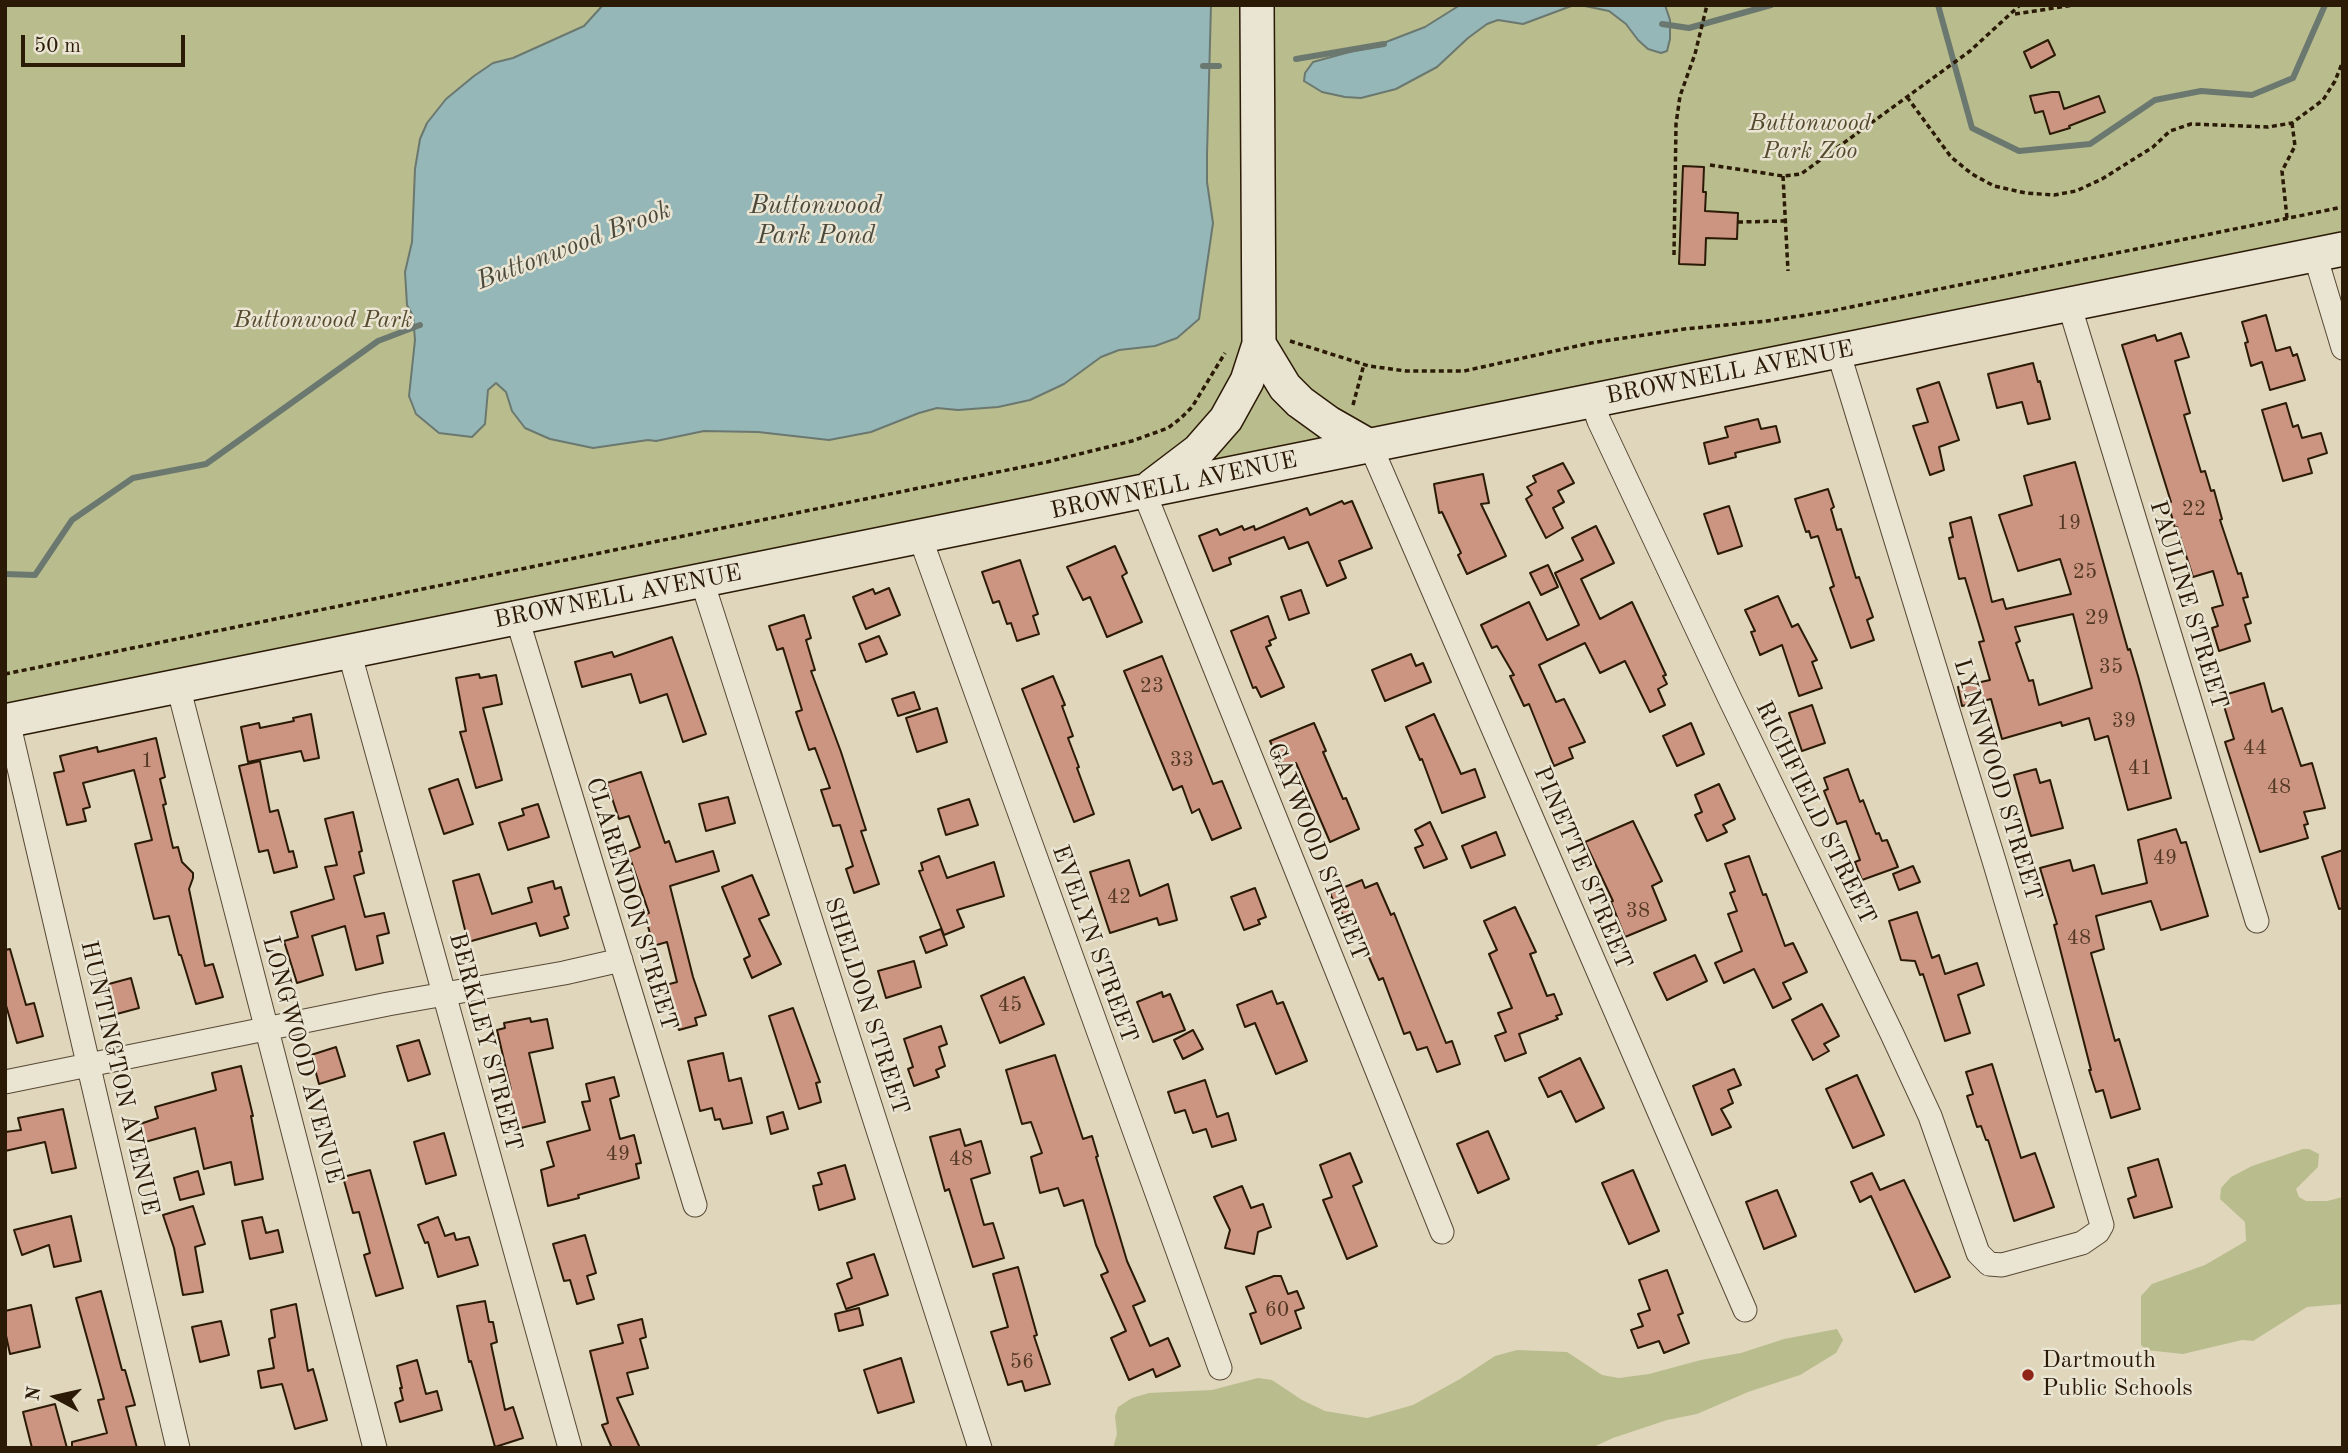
<!DOCTYPE html>
<style>
body{margin:0}
#map{position:relative;width:2348px;height:1453px;overflow:hidden;background:#dfd6bc;font-family:"Old Standard TT",serif}
canvas{display:block}
.frame{position:absolute;inset:0;border:7px solid #2b1a06;pointer-events:none}
.north{position:absolute;left:21px;top:1362px;width:70px;height:70px;-webkit-text-stroke:5px #eae4d3;paint-order:stroke;rotate:278deg;font-size:19px;font-weight:700;line-height:28px;text-align:center;color:#2b1a06}
.north::after{content:'';display:block;margin:auto;width:24px;height:32px;background:#2b1a06;clip-path:polygon(50% 0,100% 100%,50% 72%,0 100%)}
.scale{position:absolute;left:21px;top:35px;width:164px;height:32px;box-sizing:border-box;border:4px solid #2b1a06;border-top:0;padding-left:9px;font-size:21px;line-height:24px;white-space:nowrap;color:#2b1a06;-webkit-text-stroke:5px #eae4d3;paint-order:stroke}
</style>
<div id="map">
<canvas width="2348" height="1453"></canvas>
<div class="frame"></div>
<div class="north">N</div>
<div class="scale">50 m</div>
</div>
<script>
const g = document.querySelector('canvas').getContext('2d');
g.lineJoin = 'round';
function fillPath(path, color) { g.fillStyle = color; g.fill(path, 'evenodd'); }
const toPath = rows => new Path2D(rows.map(r => 'M' + r).join(''));
function trace(path, color, width, dash) { g.strokeStyle = color; g.lineWidth = width; g.lineCap = dash ? 'butt' : 'round'; g.setLineDash(dash || []); g.stroke(path); }
function write(font, color, halo, rows, align = 'center') {
  g.font = font + ' "Old Standard TT",serif'; g.lineWidth = 5; g.setLineDash([]); g.textBaseline = 'middle'; g.strokeStyle = halo; g.fillStyle = color; for (const [text, x, y, turn = 0] of rows) {
    g.save(); g.translate(x, y); g.rotate((+turn || 0) * Math.PI / 180); g.textAlign = isNaN(turn) ? turn : align; if (halo) g.strokeText(text, 0, 0); g.fillText(text, 0, 0); g.restore();
  }
}
fillPath(toPath([
 [5,5,2343,5,2343,236,5,706],
 [2303,1149,2309,1149,2319,1154,2318,1167,2296,1189,2299,1197,2306,1201,2327,1201,2343,1197,2343,1304,2307,1307,2253,1341,2242,1340,2183,1354,2146,1350,2141,1345,2141,1296,2152,1284,2205,1265,2246,1241,2245,1222,2220,1199,2221,1188,2231,1177,2252,1166],
 [1837,1329,1843,1340,1836,1353,1800,1375,1748,1392,1697,1414,1667,1420,1613,1438,1591,1448,1113,1448,1117,1434,1115,1416,1118,1407,1132,1398,1149,1393,1212,1390,1258,1378,1272,1380,1302,1400,1325,1411,1367,1418,1413,1405,1460,1379,1495,1356,1517,1350,1567,1352,1602,1375,1619,1378,1649,1374,1701,1360,1741,1353,1784,1339]
]), '#b9bc8c');
const water = toPath([
 [603,5,1211,5,1207,155,1207,182,1213,223,1199,319,1177,338,1155,346,1119,350,1101,357,1064,384,1030,400,998,407,958,410,937,408,919,413,871,432,829,440,758,432,704,431,656,441,648,440,593,448,550,439,525,428,512,411,506,392,496,383,488,390,485,424,472,437,439,433,416,414,409,396,415,340,413,316,407,305,405,272,412,242,415,169,420,139,427,123,446,99,474,76,493,63,513,58,584,26,603,5],
 [1460,5,1574,5,1523,24,1498,20,1487,24,1468,38,1437,67,1396,89,1361,98,1345,97,1322,92,1304,81,1305,73,1313,62,1386,42,1425,27,1460,5],
 [1580,5,1665,5,1670,20,1670,39,1667,51,1661,53,1648,49,1638,40,1626,24,1609,11,1580,5]
]);
fillPath(water, '#95b7b7');
trace(water, '#6b7870', 2);
trace(toPath([
 [1938,5,1972,128,2019,151,2090,144,2155,100,2201,91,2252,95,2293,78,2325,5],
 [1662,24,1689,28,1771,5],
 [1296,59,1384,44],
 [1203,66,1219,66],
 [5,574,35,575,72,520,133,478,206,464,378,341,420,325]
]), '#6b7870', 6);
const building = toPath([
 [2048,40,2055,55,2031,68,2024,52,2048,40],
 [2052,92,2059,92,2064,109,2099,96,2105,112,2069,126,2070,128,2050,134,2043,111,2035,113,2030,96,2052,92],
 [1683,166,1704,167,1703,192,1706,192,1705,211,1738,213,1737,239,1706,238,1705,265,1679,264,1683,166],
 [2266,315,2276,351,2290,347,2293,356,2297,354,2305,380,2270,390,2262,362,2251,366,2245,343,2248,342,2242,322,2266,315],
 [2181,333,2189,357,2175,361,2190,413,2184,415,2201,472,2205,471,2211,491,2214,490,2222,519,2220,520,2238,574,2241,573,2248,597,2243,598,2251,623,2245,625,2250,641,2219,651,2212,628,2218,626,2212,608,2223,605,2213,571,2193,577,2177,527,2175,528,2168,503,2171,502,2122,345,2155,335,2157,341,2181,333],
 [2033,363,2038,382,2040,381,2050,419,2028,424,2022,402,1997,408,1988,374,2033,363],
 [1939,382,1959,440,1939,447,1944,470,1930,475,1913,426,1928,422,1917,389,1939,382],
 [2286,403,2293,427,2298,425,2302,438,2321,433,2327,453,2308,459,2312,473,2283,481,2262,410,2286,403],
 [1758,419,1761,429,1776,426,1780,442,1735,453,1736,457,1709,464,1704,443,1728,437,1725,427,1758,419],
 [2075,462,2128,650,2130,649,2138,676,2171,798,2128,810,2108,736,2095,740,2089,718,2062,726,2061,722,2002,739,1991,699,1962,706,1958,687,1990,680,1979,642,1984,641,1965,578,1959,579,1949,538,1953,537,1950,523,1971,517,1992,602,2003,599,2006,609,2071,594,2060,559,2018,571,1999,515,2032,505,2024,476,2075,462],
 [2073,614,2092,688,2039,705,2033,680,2029,681,2016,643,2020,641,2015,627,2073,614],
 [1563,463,1574,483,1558,491,1564,502,1553,508,1563,528,1546,538,1526,499,1532,495,1527,487,1536,482,1533,476,1563,463],
 [1483,474,1489,503,1481,504,1506,556,1467,574,1458,555,1461,553,1442,512,1439,513,1434,484,1483,474],
 [1828,489,1834,507,1831,509,1837,530,1841,529,1856,578,1859,577,1873,617,1867,620,1874,640,1851,648,1830,588,1834,586,1818,536,1811,538,1809,531,1806,532,1795,499,1828,489],
 [1342,501,1344,504,1352,501,1372,548,1339,561,1346,578,1327,586,1308,542,1289,549,1284,537,1229,558,1231,564,1213,571,1199,536,1217,529,1220,535,1242,526,1244,530,1254,526,1255,530,1307,508,1310,515,1342,501],
 [1729,506,1742,546,1718,554,1704,514,1729,506],
 [1596,526,1614,563,1581,579,1600,619,1632,602,1666,675,1663,676,1667,684,1658,689,1665,705,1650,712,1625,661,1600,673,1585,643,1539,665,1556,702,1564,699,1585,742,1569,748,1573,758,1554,766,1529,704,1524,706,1510,676,1514,675,1497,646,1492,648,1481,625,1529,602,1547,640,1579,625,1555,573,1583,560,1572,538,1596,526],
 [1115,546,1127,573,1122,576,1142,622,1107,637,1090,597,1083,600,1067,567,1115,546],
 [1020,560,1038,614,1033,616,1039,634,1017,641,1011,623,1007,624,999,601,993,603,982,572,1020,560],
 [1548,565,1558,587,1541,595,1530,573,1548,565],
 [889,588,900,615,866,629,853,597,873,589,875,594,889,588],
 [1301,590,1309,613,1289,620,1281,597,1301,590],
 [1778,596,1792,627,1798,624,1817,660,1812,662,1822,688,1799,696,1782,645,1760,655,1751,632,1755,631,1745,610,1778,596],
 [804,615,811,638,806,640,815,670,811,671,841,752,866,830,861,831,879,884,854,893,846,869,853,866,840,825,833,826,821,790,830,788,815,748,809,750,796,712,802,710,783,648,777,650,769,626,804,615],
 [1268,616,1276,638,1269,641,1271,645,1266,647,1284,687,1261,697,1256,687,1253,688,1231,631,1268,616],
 [879,636,887,654,866,662,859,644,879,636],
 [672,637,706,734,683,742,667,694,640,703,631,674,582,687,575,662,612,652,614,657,672,637],
 [1411,654,1416,666,1423,663,1431,682,1385,701,1372,670,1411,654],
 [1162,656,1213,784,1222,781,1241,828,1212,840,1199,809,1192,813,1182,786,1173,790,1124,671,1162,656],
 [479,674,480,678,496,675,502,704,483,708,502,780,476,788,460,732,466,731,456,678,479,674],
 [1053,676,1065,705,1062,706,1073,736,1068,738,1079,767,1077,768,1094,814,1074,822,1022,689,1053,676],
 [2264,683,2272,712,2282,708,2301,766,2312,763,2325,808,2304,812,2308,824,2304,825,2308,838,2260,852,2225,742,2234,739,2221,696,2264,683],
 [914,692,920,709,898,716,892,699,914,692],
 [1812,705,1825,743,1802,751,1789,713,1812,705],
 [937,708,947,742,917,752,906,718,937,708],
 [311,714,319,758,304,761,301,751,248,762,241,727,259,723,260,728,294,721,293,718,311,714],
 [1434,714,1461,774,1475,769,1485,797,1442,813,1422,759,1420,760,1406,727,1434,714],
 [1314,723,1326,751,1323,752,1343,799,1346,798,1359,829,1330,842,1296,763,1287,767,1285,763,1281,765,1270,741,1314,723],
 [1691,723,1704,754,1677,766,1663,736,1691,723],
 [156,738,165,777,160,779,166,804,163,805,173,848,178,847,182,862,193,873,193,878,189,889,205,966,213,964,223,997,196,1004,181,955,179,955,169,916,154,919,135,844,152,840,134,770,83,783,90,807,83,809,86,821,67,825,54,773,64,771,60,756,97,747,98,752,156,738],
 [260,761,270,812,278,810,289,852,293,851,297,867,274,873,268,850,259,852,239,766,260,761],
 [1848,769,1860,802,1863,800,1876,834,1879,833,1882,841,1887,840,1898,867,1862,880,1855,862,1860,860,1846,821,1837,824,1824,791,1828,789,1824,778,1848,769],
 [2036,769,2040,783,2050,780,2063,828,2031,836,2014,775,2036,769],
 [641,772,665,843,669,841,676,862,713,851,719,871,670,886,693,977,706,1015,695,1018,697,1025,679,1030,662,986,677,982,667,942,653,946,645,914,649,913,628,852,640,847,629,816,619,819,607,783,641,772],
 [458,779,473,824,444,834,429,789,458,779],
 [1719,784,1735,819,1723,825,1727,832,1707,841,1695,815,1702,812,1695,795,1719,784],
 [728,797,735,823,706,831,699,804,728,797],
 [969,799,978,825,946,835,938,809,969,799],
 [538,804,549,837,508,850,499,823,524,815,522,809,538,804],
 [353,812,362,851,359,852,364,873,354,876,365,917,384,913,389,933,377,936,383,963,356,970,345,926,312,936,323,975,297,983,284,941,298,937,291,912,334,899,325,867,337,865,325,819,353,812],
 [1633,821,1662,881,1652,886,1666,920,1625,937,1611,902,1613,901,1585,842,1633,821],
 [1430,822,1447,859,1424,868,1415,848,1423,845,1415,830,1430,822],
 [2176,829,2181,843,2186,842,2208,916,2161,930,2151,901,2096,916,2104,949,2091,953,2115,1041,2119,1039,2140,1109,2111,1118,2103,1090,2096,1092,2089,1070,2091,1070,2054,925,2057,924,2040,868,2070,860,2073,871,2094,865,2102,894,2147,883,2138,840,2176,829],
 [1496,832,1505,855,1471,868,1462,846,1496,832],
 [2343,850,2343,908,2339,909,2322,857,2343,850],
 [939,856,947,878,994,862,1004,896,957,910,964,927,944,935,919,871,923,870,921,863,939,856],
 [1749,856,1763,895,1766,894,1785,946,1793,943,1807,972,1783,983,1791,999,1773,1008,1754,969,1724,983,1715,963,1742,951,1728,914,1737,911,1730,893,1735,891,1725,864,1749,856],
 [1129,860,1140,896,1168,884,1177,920,1159,925,1157,918,1110,933,1090,872,1129,860],
 [1913,866,1920,882,1899,890,1893,874,1913,866],
 [479,874,492,914,532,902,528,888,553,881,555,889,561,887,569,915,564,917,568,928,540,936,536,923,468,942,453,881,479,874],
 [752,875,769,915,759,919,781,964,752,978,744,959,750,956,722,887,752,875],
 [1362,880,1365,888,1377,883,1391,915,1394,913,1446,1043,1452,1041,1460,1064,1437,1072,1427,1047,1417,1050,1410,1032,1404,1034,1383,978,1379,980,1351,916,1345,919,1342,913,1339,915,1330,893,1362,880],
 [1255,888,1266,917,1258,920,1260,924,1244,930,1231,897,1255,888],
 [1515,907,1536,952,1530,954,1547,996,1554,994,1562,1014,1556,1016,1558,1019,1519,1034,1526,1053,1505,1061,1495,1036,1506,1032,1498,1013,1512,1008,1489,954,1497,950,1484,921,1515,907],
 [1917,912,1932,958,1939,955,1945,974,1977,963,1984,985,1958,995,1970,1033,1945,1041,1923,974,1920,975,1915,961,1901,960,1889,921,1917,912],
 [941,929,947,945,926,953,920,937,941,929],
 [10,949,26,1005,34,1003,43,1036,17,1043,5,1002,5,950,10,949],
 [1695,955,1707,981,1667,1000,1654,973,1695,955],
 [914,961,921,987,886,998,878,971,914,961],
 [1024,977,1044,1024,1000,1043,981,996,1024,977],
 [131,978,139,1008,113,1015,105,985,131,978],
 [1272,991,1277,1004,1283,1002,1307,1061,1276,1074,1255,1023,1245,1027,1237,1005,1272,991],
 [1162,992,1163,997,1170,994,1185,1030,1153,1042,1137,1002,1162,992],
 [1822,1004,1839,1036,1824,1044,1829,1051,1813,1060,1792,1020,1822,1004],
 [793,1008,820,1082,816,1083,821,1102,799,1109,769,1016,793,1008],
 [530,1018,531,1022,547,1019,553,1048,529,1053,545,1122,517,1129,508,1091,511,1090,497,1030,505,1028,504,1023,530,1018],
 [941,1026,947,1044,939,1047,945,1066,936,1070,939,1077,914,1086,908,1069,913,1067,904,1039,941,1026],
 [1193,1030,1203,1049,1183,1059,1174,1040,1193,1030],
 [419,1040,430,1074,408,1081,397,1046,419,1040],
 [336,1047,345,1076,319,1084,311,1055,336,1047],
 [723,1053,729,1081,741,1078,752,1123,723,1129,720,1119,715,1120,712,1108,700,1111,688,1061,723,1053],
 [1055,1055,1083,1139,1092,1136,1098,1156,1096,1157,1127,1261,1145,1301,1133,1306,1150,1346,1168,1338,1180,1366,1156,1377,1153,1369,1129,1380,1111,1338,1126,1331,1101,1275,1108,1272,1096,1245,1083,1200,1064,1206,1058,1188,1040,1193,1031,1157,1042,1153,1031,1122,1022,1124,1006,1070,1055,1055],
 [1580,1058,1604,1108,1576,1122,1561,1091,1548,1097,1539,1078,1580,1058],
 [1992,1064,2021,1158,2035,1153,2054,1207,2014,1221,1988,1140,1986,1140,1981,1126,1977,1127,1967,1096,1973,1094,1966,1072,1992,1064],
 [241,1066,253,1116,251,1116,263,1179,235,1185,231,1162,204,1169,195,1128,145,1142,140,1124,158,1118,155,1107,216,1090,212,1073,241,1066],
 [1734,1069,1741,1085,1728,1090,1733,1103,1721,1109,1731,1127,1712,1135,1693,1086,1734,1069],
 [1857,1075,1884,1135,1853,1148,1826,1089,1857,1075],
 [614,1077,619,1096,610,1099,620,1139,634,1135,641,1163,636,1164,639,1178,578,1195,579,1198,548,1206,541,1170,554,1166,547,1142,590,1130,582,1102,590,1101,586,1084,614,1077],
 [1205,1080,1217,1117,1228,1113,1236,1140,1212,1147,1206,1129,1193,1133,1185,1110,1175,1113,1168,1092,1205,1080],
 [63,1109,76,1168,52,1173,45,1142,5,1151,5,1132,21,1130,18,1118,63,1109],
 [783,1112,788,1129,771,1134,767,1117,783,1112],
 [960,1129,965,1146,981,1141,990,1173,971,1179,984,1225,993,1223,1004,1258,973,1267,949,1189,945,1191,930,1137,960,1129],
 [1488,1131,1509,1179,1478,1193,1457,1144,1488,1131],
 [444,1133,456,1175,426,1184,414,1142,444,1133],
 [1350,1153,1362,1182,1353,1186,1377,1246,1347,1259,1323,1200,1332,1197,1320,1165,1350,1153],
 [2158,1159,2172,1207,2134,1218,2128,1199,2136,1196,2128,1168,2158,1159],
 [845,1165,855,1199,819,1210,813,1186,822,1184,818,1173,845,1165],
 [370,1170,403,1288,376,1296,364,1255,370,1253,359,1212,353,1213,343,1177,370,1170],
 [1633,1170,1659,1231,1629,1244,1602,1183,1633,1170],
 [198,1171,204,1194,180,1200,174,1178,198,1171],
 [1872,1173,1880,1190,1904,1180,1950,1277,1915,1292,1871,1196,1860,1202,1851,1182,1872,1173],
 [1242,1186,1251,1208,1263,1204,1271,1227,1258,1232,1254,1254,1225,1248,1230,1230,1214,1197,1242,1186],
 [1777,1190,1796,1236,1764,1249,1746,1202,1777,1190],
 [193,1206,205,1244,195,1247,203,1292,183,1295,174,1248,163,1215,193,1206],
 [71,1216,81,1261,54,1267,49,1245,22,1255,14,1230,71,1216],
 [262,1217,266,1233,278,1230,283,1252,250,1259,242,1221,262,1217],
 [438,1217,445,1236,454,1233,456,1240,469,1237,478,1265,438,1277,428,1242,425,1243,418,1225,438,1217],
 [585,1235,596,1273,587,1276,594,1299,577,1304,570,1280,564,1281,553,1244,585,1235],
 [874,1254,888,1295,846,1309,837,1284,852,1278,847,1263,874,1254],
 [1018,1267,1037,1335,1034,1336,1050,1384,1025,1391,1022,1381,1008,1385,991,1332,1008,1327,993,1274,1018,1267],
 [1667,1270,1683,1313,1678,1315,1689,1343,1664,1353,1659,1341,1638,1348,1631,1330,1643,1326,1638,1314,1650,1310,1639,1280,1667,1270],
 [1274,1276,1281,1276,1288,1294,1297,1291,1304,1308,1295,1311,1301,1328,1261,1344,1250,1314,1256,1312,1246,1287,1274,1276],
 [101,1291,122,1370,125,1370,135,1405,126,1407,137,1448,72,1448,72,1442,107,1433,98,1400,104,1399,76,1298,101,1291],
 [485,1301,489,1322,493,1322,497,1342,491,1344,505,1410,513,1407,523,1438,495,1447,471,1361,469,1362,457,1306,485,1301],
 [296,1304,308,1371,313,1369,327,1420,295,1429,282,1384,261,1388,258,1371,274,1368,269,1339,275,1337,271,1310,296,1304],
 [31,1305,40,1347,10,1354,5,1331,5,1311,31,1305],
 [859,1308,863,1325,839,1331,835,1314,859,1308],
 [642,1319,646,1337,640,1339,648,1368,627,1373,633,1394,617,1398,640,1448,612,1448,602,1425,608,1423,590,1351,623,1343,618,1325,642,1319],
 [221,1321,229,1355,200,1362,192,1327,221,1321],
 [901,1358,914,1402,878,1413,864,1370,901,1358],
 [417,1360,426,1394,437,1391,442,1410,400,1422,395,1403,403,1400,400,1388,402,1388,397,1366,417,1360],
 [55,1404,67,1448,32,1448,23,1412,55,1404]
]);
fillPath(building, '#cc9581');
trace(building, '#2b1a06', 2);
const street = toPath([
 [2315,255,2343,348],
 [2069,304,2257,921],
 [1592,401,1599,421,1729,697,1892,1034,1930,1116,1978,1253,1989,1264,2002,1265,2082,1243,2098,1232,2102,1225,1995,864,1838,351],
 [1371,447,1745,1310],
 [1144,492,1442,1232],
 [920,537,1220,1368],
 [702,581,980,1448],
 [517,618,695,1205],
 [349,651,570,1448],
 [178,686,375,1448],
 [8,721,178,1448],
 [5,1082,388,1004,564,973,621,960]
]);
const secondary = toPath([
 [1259,344,1285,387,1300,402,1329,423,1371,447],
 [1152,486,1198,451,1226,419,1247,381,1259,344,1257,5],
 [5,721,2343,249]
]);
trace(street, '#584934', 25);
trace(secondary, '#2b1a06', 36);
trace(toPath([
 [2015,14,2074,5],
 [1907,97,1951,157,1972,174,1994,186,2026,193,2054,195,2076,191,2102,179,2153,147,2170,131,2191,124,2268,127,2292,123,2323,100,2335,81,2343,61],
 [1710,165,1783,176,1801,174,1970,51,2020,5],
 [1783,176,1788,271],
 [2287,218,2282,171,2295,146,2292,123],
 [1738,222,1784,221],
 [1674,255,1676,124,1680,96,1695,54,1707,5],
 [1290,341,1369,366,1406,371,1464,371,1591,343,1684,329,1767,321,1831,311,2343,207],
 [1353,405,1364,364],
 [5,674,1047,462,1132,441,1168,428,1181,418,1192,407,1225,353]
]), '#2b1a06', 3.5, [5, 3.5]);
trace(street, '#eae4d3', 23);
trace(secondary, '#eae4d3', 33);
for (const [x, y, r, color] of [
 [2028,1375,7,"#8f2418"]
]) { const dot = new Path2D(); dot.arc(x, y, r, 0, 2 * Math.PI); g.fillStyle = color; g.fill(dot); trace(dot, '#eae4d3', 2.5); }
write('21px', '#533925', null, [
 ["22",2194,509],
 ["19",2069,523],
 ["25",2085,572],
 ["29",2097,618],
 ["35",2111,667],
 ["23",1152,686],
 ["39",2124,721],
 ["44",2255,748],
 ["33",1182,760],
 ["1",147,761],
 ["41",2140,768],
 ["48",2279,787],
 ["49",2165,858],
 ["42",1119,897],
 ["38",1638,911],
 ["48",2079,938],
 ["45",1010,1005],
 ["49",618,1154],
 ["48",961,1159],
 ["60",1277,1310],
 ["56",1022,1362]
]);
write('italic 24px', '#564b2e', '#eae4d3', [
 ["Buttonwood",1810,124],
 ["Park Zoo",1810,152],
 ["Buttonwood Park",323,321]
]);
write('24px', '#2b1a06', '#eae4d3', [
 ["BROWNELL AVENUE",1730,373,-11],
 ["BROWNELL AVENUE",1174,486,-12],
 ["BROWNELL AVENUE",618,597,-11],
 ["PAULINE STREET",2188,605,73],
 ["LYNNWOOD STREET",1997,780,73],
 ["RICHFIELD STREET",1815,813,64],
 ["GAYWOOD STREET",1317,852,68],
 ["PINETTE STREET",1582,868,67],
 ["CLARENDON STREET",631,904,73],
 ["EVELYN STREET",1094,944,70],
 ["SHELDON STREET",866,1006,72],
 ["BERKLEY STREET",485,1042,75],
 ["LONGWOOD AVENUE",302,1060,75],
 ["HUNTINGTON AVENUE",119,1078,77]
]);
write('24px', '#2b1a06', '#eae4d3', [
 ["Dartmouth",2042,1361],
 ["Public Schools",2042,1389]
], 'left');
write('italic 26px', '#4b493b', '#eae4d3', [
 ["Buttonwood",816,206],
 ["Park Pond",816,236],
 ["Buttonwood Brook",574,246,-21]
]);
</script>
